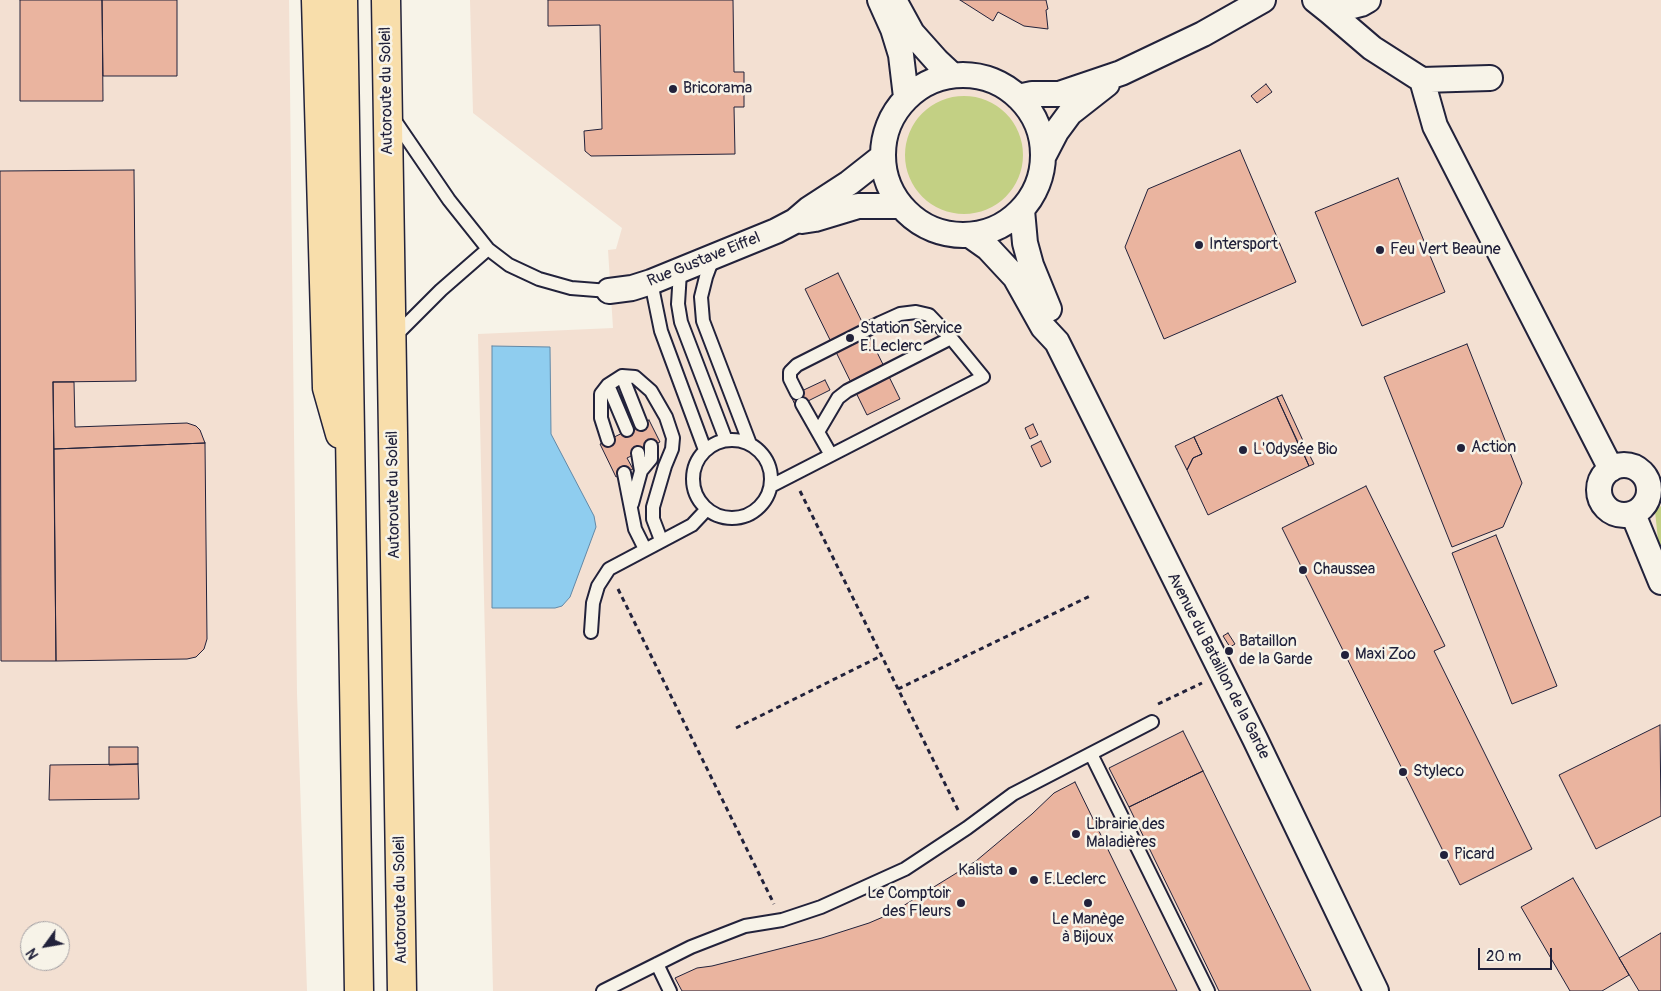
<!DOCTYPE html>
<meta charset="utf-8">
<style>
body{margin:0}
#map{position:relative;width:1661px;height:991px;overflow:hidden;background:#f7f3e8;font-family:Pangolin,sans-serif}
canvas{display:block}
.north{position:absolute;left:20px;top:921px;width:50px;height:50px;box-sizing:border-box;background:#f7f3e8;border:1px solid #a29fa3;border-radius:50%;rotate:238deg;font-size:14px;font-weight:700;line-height:20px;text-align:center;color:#22223b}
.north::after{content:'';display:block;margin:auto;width:18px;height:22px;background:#22223b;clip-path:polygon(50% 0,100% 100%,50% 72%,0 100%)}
.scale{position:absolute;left:1478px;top:948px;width:74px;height:22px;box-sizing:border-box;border:2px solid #22223b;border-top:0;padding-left:6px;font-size:15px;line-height:18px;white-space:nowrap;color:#22223b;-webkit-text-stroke:4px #f7f3e8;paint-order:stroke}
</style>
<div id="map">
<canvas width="1661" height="991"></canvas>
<div class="north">N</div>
<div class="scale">20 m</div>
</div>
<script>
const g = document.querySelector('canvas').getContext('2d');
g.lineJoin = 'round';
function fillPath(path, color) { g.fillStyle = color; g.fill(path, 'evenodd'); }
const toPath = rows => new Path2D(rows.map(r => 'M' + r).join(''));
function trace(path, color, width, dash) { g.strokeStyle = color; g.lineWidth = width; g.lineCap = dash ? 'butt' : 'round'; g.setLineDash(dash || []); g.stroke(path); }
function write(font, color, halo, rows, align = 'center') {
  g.font = font + ' Pangolin,sans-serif'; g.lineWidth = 5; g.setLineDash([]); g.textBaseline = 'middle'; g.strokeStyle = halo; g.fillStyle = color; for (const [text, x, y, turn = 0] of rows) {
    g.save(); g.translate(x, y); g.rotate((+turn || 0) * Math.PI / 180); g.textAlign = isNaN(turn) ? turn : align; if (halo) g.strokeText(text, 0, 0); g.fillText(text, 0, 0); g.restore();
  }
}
fillPath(toPath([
 [0,0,289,0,297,693,307,991,0,991],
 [30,931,60,931,60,961,30,961],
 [470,0,1661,0,1661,991,493,991,478,334,613,328,608,250,616,249,622,228,473,113]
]), '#f3e0d2');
fillPath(toPath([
 '905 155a59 59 0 1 1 118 0a59 59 0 1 1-118 0Z',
 [1661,506,1661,546,1658,540,1655,511]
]), '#c3d084');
const water = toPath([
 [492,346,550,347,551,434,594,516,596,527,570,597,562,606,555,608,492,608,492,346]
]);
fillPath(water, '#8fcdef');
trace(water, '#6389a7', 1);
const building = toPath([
 [20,0,102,0,103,101,20,101,20,0],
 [102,0,177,0,177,76,103,76,102,0],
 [548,0,733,0,734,72,744,72,744,107,734,107,735,154,591,156,585,151,584,131,602,129,600,25,548,26,548,0],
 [960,0,1046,0,1048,9,1046,10,1048,29,1024,26,998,12,993,21,960,0],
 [1266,84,1272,92,1257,103,1251,96,1266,84],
 [1240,150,1296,282,1164,339,1125,247,1148,189,1240,150],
 [134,170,136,381,53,382,56,661,1,661,0,171,134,170],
 [1398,178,1445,292,1362,326,1315,212,1398,178],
 [838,273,900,399,867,415,805,289,838,273],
 [1467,344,1522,483,1503,527,1452,547,1384,377,1467,344],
 [825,380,830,390,796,407,791,396,825,380],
 [53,382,74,382,75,427,187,423,196,426,200,430,205,443,54,449,53,382],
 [1282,395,1305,445,1300,448,1277,397,1282,395],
 [1277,397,1309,466,1208,515,1187,470,1193,458,1202,454,1194,437,1277,397],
 [649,420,660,442,627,458,633,469,616,477,600,444,649,420],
 [1033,424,1038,435,1030,439,1025,428,1033,424],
 [1194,437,1202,454,1193,458,1187,470,1175,446,1194,437],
 [1041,441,1051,462,1041,467,1031,446,1041,441],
 [205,443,207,639,204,649,196,657,187,659,56,661,54,449,205,443],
 [1307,450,1314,464,1309,466,1303,452,1307,450],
 [1366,486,1445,646,1434,651,1532,849,1460,885,1282,528,1366,486],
 [1496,535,1557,686,1512,704,1452,553,1496,535],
 [1228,633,1235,644,1230,647,1223,636,1228,633],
 [1660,725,1661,816,1596,849,1559,775,1660,725],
 [1183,731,1203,771,1129,807,1109,768,1183,731],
 [109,747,138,747,138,764,109,765,109,747],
 [138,764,139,799,49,800,50,765,138,764],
 [1203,771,1311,991,1219,991,1129,807,1203,771],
 [1075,782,1177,991,682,991,675,978,697,968,712,966,822,938,869,923,890,914,976,861,1032,814,1054,793,1075,782],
 [1573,878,1629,975,1602,991,1570,991,1521,907,1573,878],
 [1661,933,1661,991,1639,991,1619,958,1661,933]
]);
fillPath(building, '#eab49f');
trace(building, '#22223b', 1);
const lane = toPath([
 [393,118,449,200,488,249,509,265,539,279,571,288,609,291],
 [713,258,706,277,701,297,703,321,750,444],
 [680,272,678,304,681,322,726,440],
 [651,282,661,331,705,450],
 [393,338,441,290,488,249],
 [622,376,641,424],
 [608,385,627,430],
 [802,404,831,455],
 [818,432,838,398,847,391,951,338],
 [608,440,601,418,601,394,608,385,622,376,635,377,651,391,666,417,673,438,672,449,665,466,653,507,653,519,661,540],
 '693 479a39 39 0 1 1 78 0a39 39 0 1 1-78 0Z',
 [641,471,651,459,651,446],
 [624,473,635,529,645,549],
 [771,486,983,377,951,338,929,315,916,312,900,314,880,323,797,365,790,372,790,379,797,393],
 [632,504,641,471,638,453],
 [591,632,593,603,598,586,609,569,692,525,707,509],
 [1091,754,1208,991],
 [657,964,670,991],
 [603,991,691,947,745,926,782,920,821,907,905,869,967,828,1013,794,1152,722]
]);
const street = toPath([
 [880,0,893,29,901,55,906,97],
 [1315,0,1330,12,1361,4,1368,0],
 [895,2,912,33,937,61,952,75],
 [1330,12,1372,48,1422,80,1435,126,1611,469],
 '883 155a80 80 0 1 1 160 0a80 80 0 1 1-160 0Z',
 [1422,80,1490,78],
 [1018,97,1032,94,1059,94,1121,73,1203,34,1263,0],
 [1043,157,1056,132,1070,113,1107,84],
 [1022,210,1025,243,1031,265,1049,309],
 [802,221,815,219,858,206,899,206],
 [971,236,988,248,1015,277,1043,327,1057,342,1255,739,1376,991],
 [609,291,632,288,651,282,776,231,795,221,809,209,849,183,882,157],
 '1599 490a25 25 0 1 1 50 0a25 25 0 1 1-50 0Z',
 [1633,514,1661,582]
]);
const highway = toPath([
 [316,0,327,388,340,434],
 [343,0,359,991],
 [386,0,402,991]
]);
trace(lane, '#22223b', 16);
trace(street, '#22223b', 28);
trace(highway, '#22223b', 31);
trace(toPath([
 [800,491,959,812],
 [618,589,774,904],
 [898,689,1090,596],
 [1158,704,1202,683],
 [736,728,881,656]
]), '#22223b', 3, [5, 4]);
trace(lane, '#f7f3e8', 12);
trace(street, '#f7f3e8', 24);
trace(highway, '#f8deab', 28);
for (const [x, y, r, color] of [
 [673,89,5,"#22223b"],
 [1199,245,5,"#22223b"],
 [1380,250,5,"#22223b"],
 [850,338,5,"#22223b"],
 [1461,448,5,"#22223b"],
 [1243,450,5,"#22223b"],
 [1303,570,5,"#22223b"],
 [1229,651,5,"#22223b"],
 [1345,655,5,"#22223b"],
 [1403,772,5,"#22223b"],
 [1076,834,5,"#22223b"],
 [1444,855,5,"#22223b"],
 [1013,871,5,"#22223b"],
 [1034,880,5,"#22223b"],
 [961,903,5,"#22223b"],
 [1088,903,5,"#22223b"]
]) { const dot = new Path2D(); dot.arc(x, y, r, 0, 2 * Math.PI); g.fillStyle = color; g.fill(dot); trace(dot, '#f7f3e8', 2); }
write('16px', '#22223b', '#f7f3e8', [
 ["Bricorama",683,89],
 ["Intersport",1209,245],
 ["Feu Vert Beaune",1390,250],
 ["Station Service",860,329],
 ["E.Leclerc",860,347],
 ["Action",1471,448],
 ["L'Odysée Bio",1253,450],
 ["Chaussea",1313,570],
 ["Bataillon",1239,642],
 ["de la Garde",1239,660],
 ["Maxi Zoo",1355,655],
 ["Styleco",1413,772],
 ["Librairie des",1086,825],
 ["Maladières",1086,843],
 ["Picard",1454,855],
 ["Kalista",1003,871,"right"],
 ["E.Leclerc",1044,880],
 ["Le Comptoir",951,894,"right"],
 ["des Fleurs",951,912,"right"],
 ["Le Manège",1088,920,"center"],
 ["à Bijoux",1088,938,"center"]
], 'left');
write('16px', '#22223b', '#f7f3e8', [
 ["Autoroute du Soleil",387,91,-91],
 ["Rue Gustave Eiffel",704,260,-22],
 ["Autoroute du Soleil",394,495,-91],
 ["Avenue du Bataillon de la Garde",1218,666,63],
 ["Autoroute du Soleil",401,900,-91]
]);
</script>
